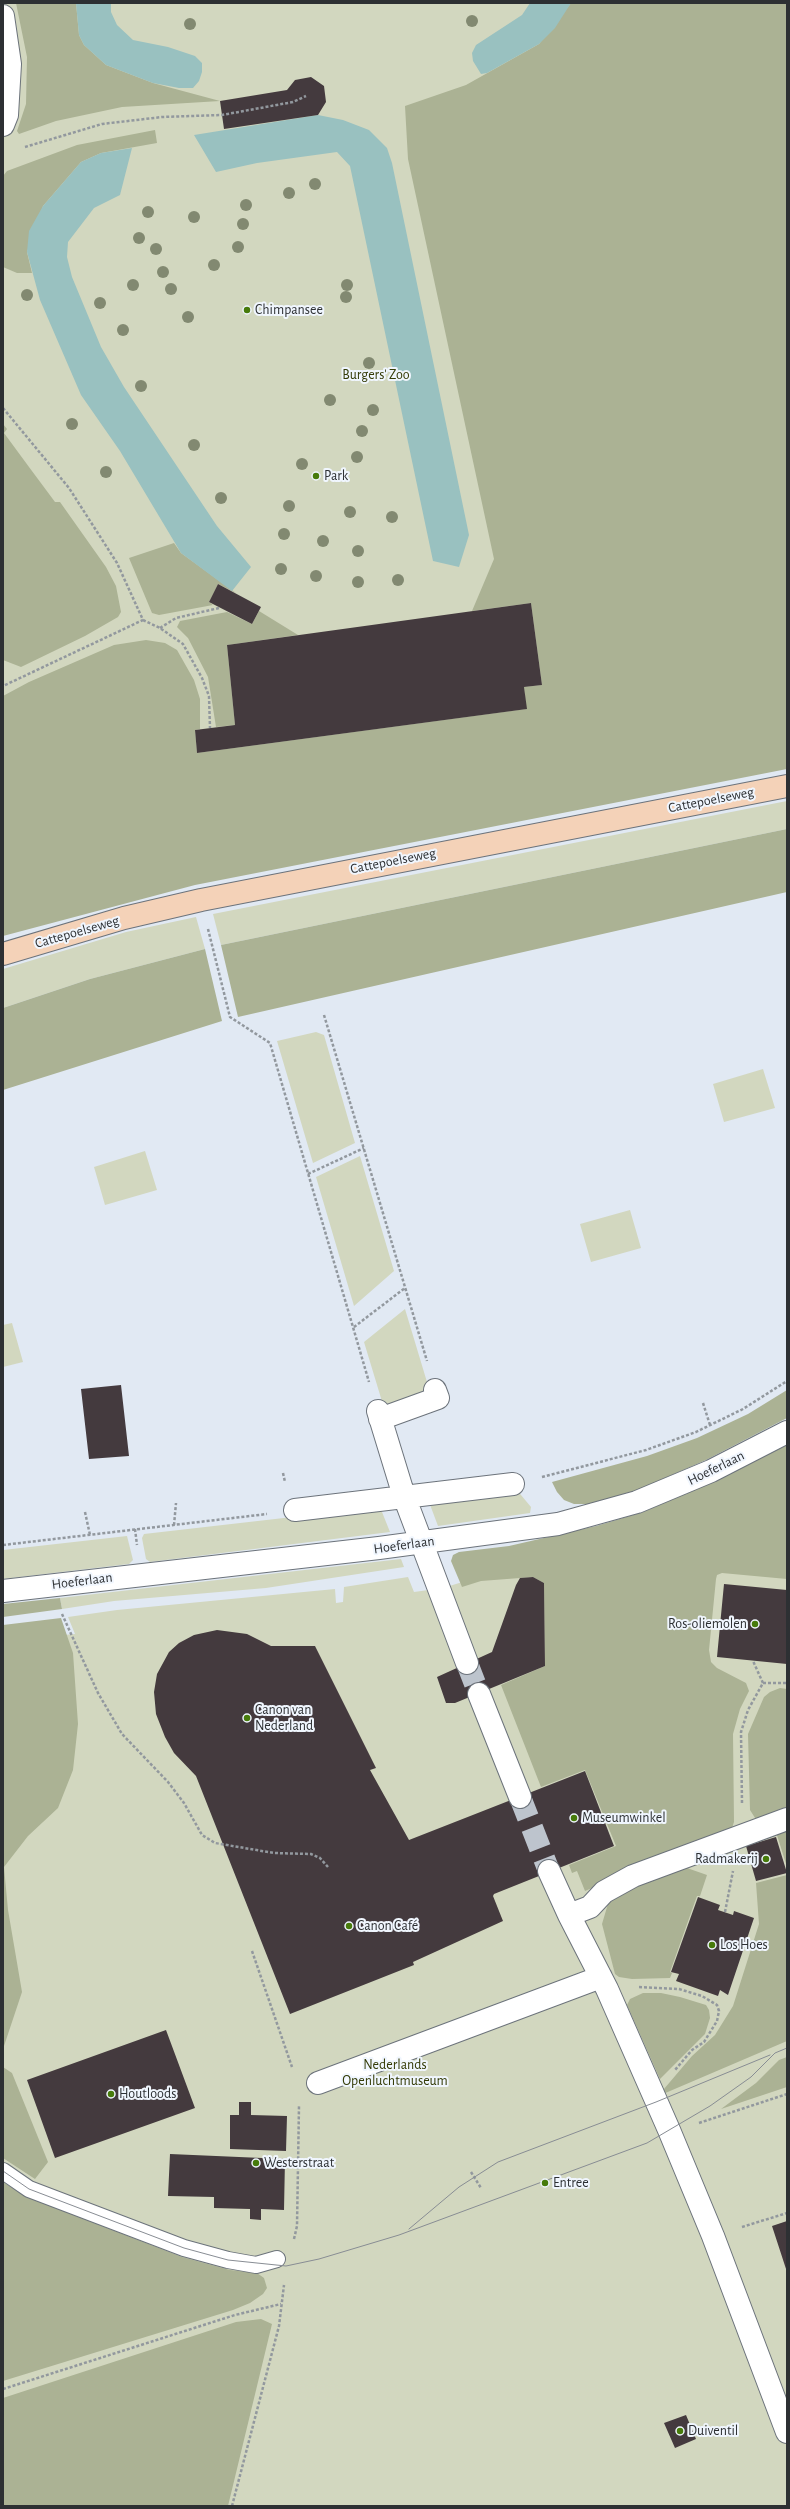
<!DOCTYPE html>
<meta charset="utf-8">
<style>
body{margin:0}
#map{position:relative;width:790px;height:2509px;overflow:hidden;background:#e1e9f3;font-family:"Alegreya Sans",sans-serif}
canvas{display:block}
.frame{position:absolute;inset:0;border:4px solid #2d3033;pointer-events:none}
</style>
<div id="map">
<canvas width="790" height="2509"></canvas>
<div class="frame"></div>
</div>
<script>
const g = document.querySelector('canvas').getContext('2d');
g.lineJoin = 'round';
function fillPath(path, color) { g.fillStyle = color; g.fill(path, 'evenodd'); }
const toPath = rows => new Path2D(rows.map(r => 'M' + r).join(''));
function trace(path, color, width, dash) { g.strokeStyle = color; g.lineWidth = width; g.lineCap = dash ? 'butt' : 'round'; g.setLineDash(dash || []); g.stroke(path); }
function write(font, color, halo, rows, align = 'center') {
  g.font = font + ' "Alegreya Sans",sans-serif'; g.lineWidth = 4; g.setLineDash([]); g.textBaseline = 'middle'; g.strokeStyle = halo; g.fillStyle = color; for (const [text, x, y, turn = 0] of rows) {
    g.save(); g.translate(x, y); g.rotate((+turn || 0) * Math.PI / 180); g.textAlign = isNaN(turn) ? turn : align; if (halo) g.strokeText(text, 0, 0); g.fillText(text, 0, 0); g.restore();
  }
}
fillPath(toPath([
 [3,3,787,3,787,672,3,815],
 [787,801,787,829,221,945,213,914],
 [196,917,205,949,90,979,3,1008,3,969,126,932],
 [316,1032,324,1035,355,1143,313,1163,277,1041],
 [763,1069,775,1108,724,1122,713,1084],
 [145,1151,157,1190,105,1205,94,1167],
 [360,1156,394,1271,354,1306,316,1177],
 [630,1210,641,1248,591,1262,580,1224],
 [405,1309,430,1392,384,1408,364,1342],
 [12,1323,23,1362,3,1367,3,1325],
 [787,1454,787,2506,3,2506,3,1640,75,1634,68,1617,117,1610,335,1589,336,1603,343,1602,344,1587,408,1577,414,1592,443,1588,615,1535],
 [516,1489,531,1507,530,1513,438,1526,429,1502],
 [380,1507,390,1532,150,1562,146,1559,142,1538,144,1534],
 [127,1536,133,1560,129,1564,3,1579,3,1550],
 [401,1559,404,1567,266,1588,114,1601,62,1609,60,1598]
]), '#d2d7bf');
fillPath(toPath([
 [16,3,76,3,79,35,84,45,106,65,153,83,220,101,122,107,56,121,19,134,17,131,26,104,27,57],
 [571,3,787,3,787,769,195,885,3,936,3,696,29,682,114,645,146,640,165,643,177,650,194,680,200,699,200,729,195,730,197,753,526,709,524,687,542,685,531,603,472,611,494,559,408,159,405,106,466,85,539,44],
 [155,130,157,143,101,153,81,162,43,206,27,252,32,273,17,273,3,267,3,176,7,171,77,145],
 [3,424,7,429,4,433,29,467,55,502,60,502,106,567,116,586,121,612,118,617,85,636,21,667,3,660],
 [174,543,181,553,236,593,218,584,209,602,213,605,159,615,152,613,129,558],
 [259,611,298,635,227,645,235,725,216,727,208,677,188,638,177,627,180,621,227,612,252,624],
 [787,829,787,892,238,1017,221,945],
 [205,949,222,1021,3,1090,3,1008,90,979],
 [787,1390,787,1418,706,1460,633,1492,589,1504,574,1504,564,1500,557,1492,552,1482,647,1456,697,1438,748,1414],
 [787,1445,787,1579,722,1573,717,1575,716,1579,709,1650,711,1662,717,1668,746,1683,749,1691,740,1709,733,1734,734,1822,732,1828,585,1891,577,1871,572,1873,569,1865,616,1846,585,1770,541,1787,501,1685,545,1666,544,1583,533,1577,481,1581,462,1587,451,1561,453,1555,459,1552,509,1546,596,1526,643,1512,715,1481],
 [60,1598,62,1609,3,1617,3,1604],
 [61,1618,73,1653,78,1724,73,1770,58,1808,28,1836,4,1867,8,1910,22,1992,3,2049,3,1625],
 [780,1688,787,1689,787,1810,757,1821,750,1810,748,1734,764,1697,770,1692],
 [787,1828,787,1867,776,1832],
 [677,1868,687,1868,707,1875,700,1896,697,1896,670,1972,672,1973,670,1978,632,1979,619,1977,615,1974,602,1924,610,1897],
 [787,1875,787,2041,663,2094,664,2089,692,2056,715,2035,733,2006,759,1924,756,1883],
 [643,1993,661,1993,680,1997,706,2005,709,2010,710,2018,705,2034,660,2079,627,2005,630,1999],
 [787,2057,787,2087,721,2109,756,2083,779,2060],
 [3,2067,12,2073,48,2162,35,2179,3,2158],
 [3,2182,27,2197,182,2257,230,2270,257,2273,264,2278,267,2288,263,2294,250,2303,233,2310,3,2381],
 [261,2319,272,2324,228,2506,3,2506,3,2398,236,2322]
]), '#abb294');
fillPath(toPath([
 [76,3,111,3,111,12,117,25,133,40,168,47,195,56,202,63,202,72,199,81,193,88,179,88,153,83,106,65,84,45,79,35],
 [530,3,571,3,555,28,539,44,487,73,481,74,473,61,472,53,476,45,522,15],
 [318,115,343,120,369,130,387,148,392,163,469,535,459,567,433,561,350,166,337,152,257,163,216,172,194,135],
 [132,148,120,195,94,208,68,242,67,257,72,277,101,347,124,387,217,526,251,567,232,591,181,553,120,451,81,395,40,300,27,252,29,231,43,206,81,162,101,153]
]), '#99c1c0');
fillPath(toPath([
 [311,77,324,86,326,102,318,115,224,129,220,101,287,90,295,80],
 [218,584,261,607,252,624,209,602],
 [531,603,542,685,524,687,527,709,197,753,195,730,235,725,227,645],
 [121,1385,129,1456,89,1459,81,1389],
 [533,1577,544,1583,545,1666,455,1703,446,1703,437,1677,492,1652,516,1585,520,1578],
 [724,1584,787,1590,787,1664,717,1657],
 [217,1630,247,1634,271,1646,315,1646,376,1768,370,1770,409,1840,585,1771,614,1846,494,1894,493,1896,503,1921,413,1962,414,1965,290,2014,196,1776,174,1753,165,1737,156,1714,154,1692,157,1674,169,1652,179,1643,194,1635],
 [776,1837,787,1873,756,1881,746,1846],
 [698,1897,720,1905,718,1910,733,1915,734,1911,754,1918,728,1995,720,1990,718,1996,676,1981,679,1974,671,1972],
 [166,2030,195,2108,55,2158,27,2080],
 [239,2102,251,2102,251,2115,287,2116,286,2151,230,2149,230,2115,239,2115],
 [170,2154,285,2159,284,2210,261,2209,261,2220,250,2219,250,2209,214,2208,214,2197,168,2196],
 [787,2221,787,2272,772,2226],
 [686,2415,696,2439,675,2448,664,2423]
]), '#443a3e');
trace(toPath([
 [467,1663,479,1694],
 [520,1797,549,1871]
]), '#bdc4cd', 22, [22, 11]);
const lane = toPath([
 [3,2171,29,2189,184,2248,228,2260,256,2265,277,2259]
]);
const street = toPath([
 [3,16,10,64,7,115,3,125],
 [378,1411,404,1496,467,1663],
 [380,1419,438,1398,435,1390],
 [295,1510,513,1484],
 [3,1591,379,1548,558,1524,637,1502,711,1471,787,1432],
 [479,1694,520,1797],
 [549,1871,569,1915,607,1989,669,2130,713,2236,787,2432],
 [569,1915,590,1907,604,1892,633,1876,787,1819],
 [318,2083,601,1977]
]);
const secondary = toPath([
 [3,954,124,918,201,900,787,786]
]);
trace(lane, '#6c737b', 18);
trace(street, '#6c737b', 24);
trace(secondary, '#6c737b', 24);
trace(toPath([
 [25,147,102,124,162,117,222,115,293,102,306,96],
 [3,408,69,488,117,563,143,620,3,686],
 [143,620,160,628,183,644,202,678,209,696,210,728],
 [160,628,176,618,219,608],
 [208,929,230,1017,270,1043,369,1382],
 [324,1015,427,1361],
 [308,1174,364,1148],
 [354,1327,405,1288],
 [703,1403,710,1425],
 [283,1473,285,1482],
 [542,1477,646,1450,696,1432,743,1409,787,1381],
 [85,1512,90,1535],
 [174,1525,176,1503],
 [135,1529,137,1545],
 [3,1545,267,1514],
 [62,1614,98,1693,122,1734,168,1782,184,1803,202,1835,215,1843,274,1853,311,1854,320,1858,328,1867],
 [763,1683,787,1683],
 [742,1803,741,1732,748,1710,763,1683,753,1661],
 [725,1912,733,1871],
 [252,1951,292,2067],
 [639,1987,679,1989,702,1996,717,2005,719,2011,717,2021,704,2042,692,2050,675,2070],
 [699,2123,787,2094],
 [471,2172,481,2188],
 [742,2227,787,2213],
 [294,2239,297,2226,299,2106],
 [3,2389,235,2315,281,2304],
 [232,2506,279,2326,284,2285]
]), '#92989e', 2.5, [3, 2]);
trace(lane, '#fff', 16);
trace(street, '#fff', 22);
trace(secondary, '#f4d2b8', 22);
trace(toPath([
 [3,2171,29,2189,184,2248,228,2260,286,2266,319,2259,399,2235,647,2143,710,2106,751,2077,775,2053,787,2048],
 [409,2229,459,2187,498,2162,656,2102,770,2055]
]), '#888d94', 1);
g.fillStyle = '#828971';
for (const [x, y] of [
 [472,21],
 [190,24],
 [315,184],
 [289,193],
 [246,205],
 [148,212],
 [194,217],
 [243,224],
 [139,238],
 [238,247],
 [156,249],
 [214,265],
 [163,272],
 [133,285],
 [347,285],
 [171,289],
 [27,295],
 [346,297],
 [100,303],
 [188,317],
 [123,330],
 [369,363],
 [141,386],
 [330,400],
 [373,410],
 [72,424],
 [362,431],
 [194,445],
 [357,457],
 [302,464],
 [106,472],
 [221,498],
 [289,506],
 [350,512],
 [392,517],
 [284,534],
 [323,541],
 [358,551],
 [281,569],
 [316,576],
 [398,580],
 [358,582]
]) { g.beginPath(); g.arc(x, y, 6, 0, 2 * Math.PI); g.fill(); }
for (const [x, y, r, color] of [
 [247,310,4,"#477b0b"],
 [316,476,4,"#477b0b"],
 [755,1624,4,"#477b0b"],
 [247,1718,4,"#477b0b"],
 [574,1818,4,"#477b0b"],
 [766,1859,4,"#477b0b"],
 [349,1926,4,"#477b0b"],
 [712,1945,4,"#477b0b"],
 [111,2094,4,"#477b0b"],
 [256,2163,4,"#477b0b"],
 [545,2183,4,"#477b0b"],
 [680,2431,4,"#477b0b"]
]) { const dot = new Path2D(); dot.arc(x, y, r, 0, 2 * Math.PI); g.fillStyle = color; g.fill(dot); trace(dot, '#f0f6fe', 1.5); }
write('14px', '#2d3033', '#f0f6fe', [
 ["Chimpansee",255,310],
 ["Park",324,476],
 ["Ros-oliemolen",747,1624,"right"],
 ["Canon van",255,1710],
 ["Nederland",255,1726],
 ["Museumwinkel",582,1818],
 ["Radmakerij",758,1859,"right"],
 ["Canon Café",357,1926],
 ["Los Hoes",720,1945],
 ["Houtloods",119,2094],
 ["Westerstraat",264,2163],
 ["Entree",553,2183],
 ["Duiventil",688,2431]
], 'left');
write('14px', '#343b06', '#f0f6fe', [
 ["Burgers' Zoo",376,375],
 ["Nederlands",395,2065],
 ["Openluchtmuseum",395,2081]
]);
write('14px', '#2d3033', '#f0f6fe', [
 ["Cattepoelseweg",711,800,-11],
 ["Cattepoelseweg",393,861,-11],
 ["Cattepoelseweg",77,932,-16],
 ["Hoeferlaan",716,1468,-26],
 ["Hoeferlaan",404,1545,-8],
 ["Hoeferlaan",82,1581,-7]
]);
</script>
